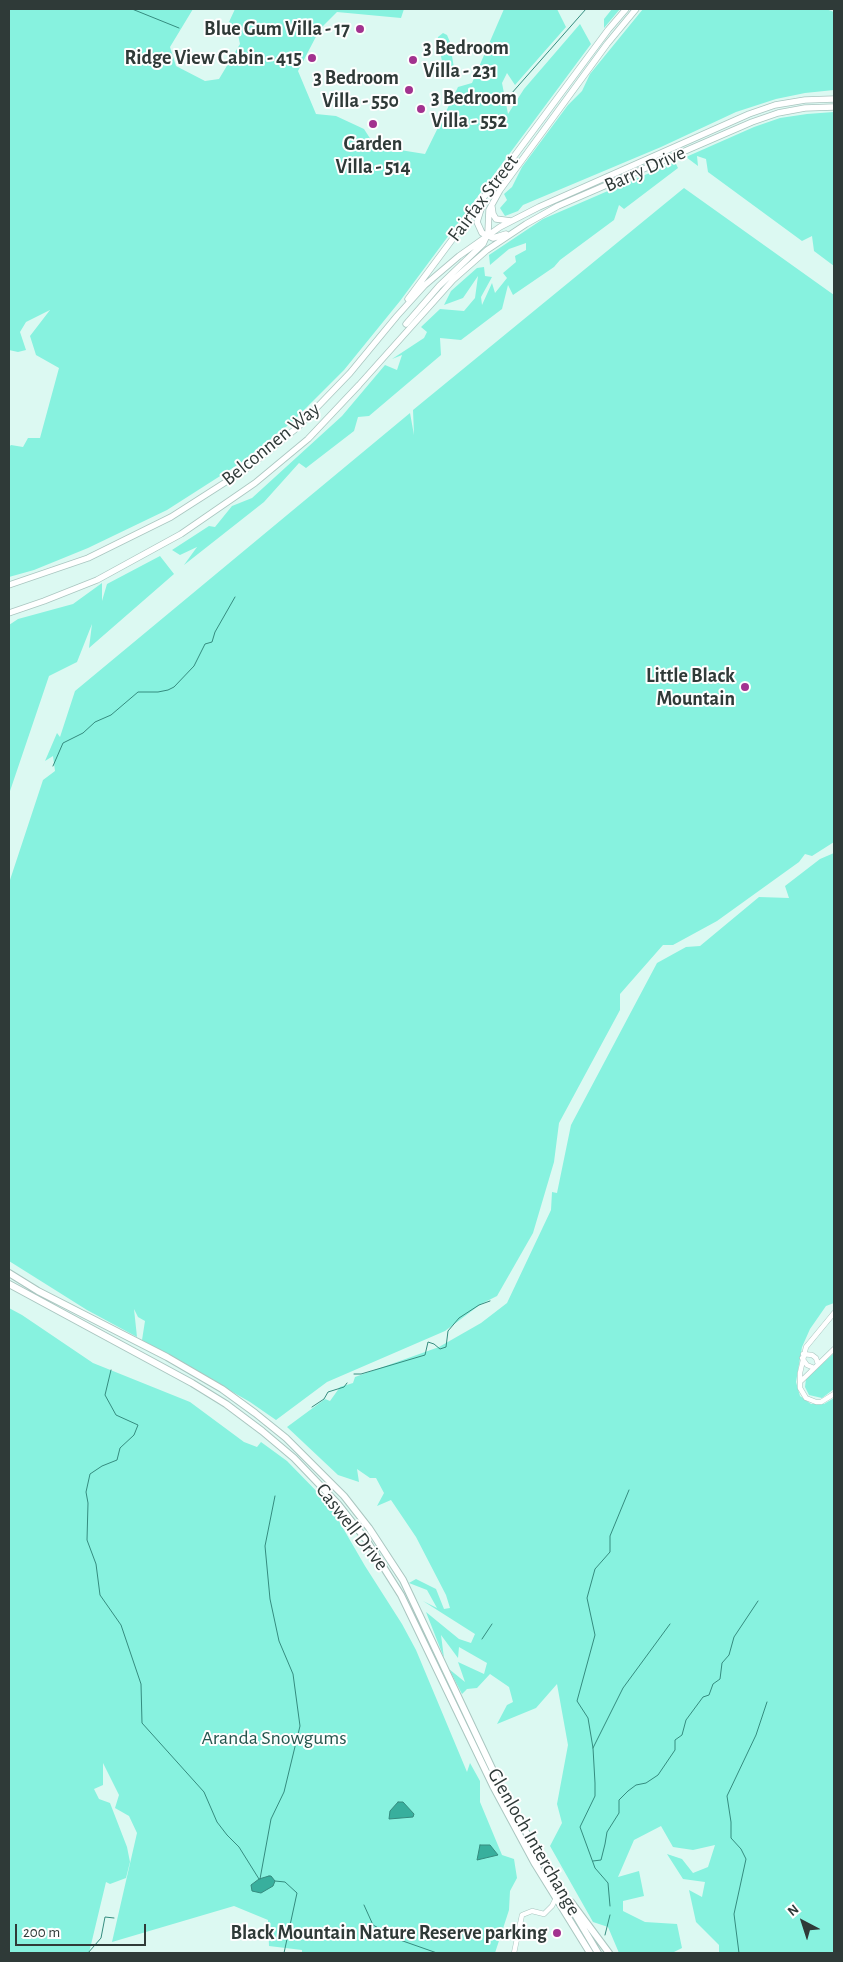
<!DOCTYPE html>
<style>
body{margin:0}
#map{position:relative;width:843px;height:1962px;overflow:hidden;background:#dcf9f2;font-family:"Alegreya Sans",sans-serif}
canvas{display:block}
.frame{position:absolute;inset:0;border:10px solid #2f3a38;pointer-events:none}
.north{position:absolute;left:778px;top:1897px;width:50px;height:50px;-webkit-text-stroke:4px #fefefe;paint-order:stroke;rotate:320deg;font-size:14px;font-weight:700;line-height:20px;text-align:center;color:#2f3a38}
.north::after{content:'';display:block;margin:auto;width:18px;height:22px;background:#2f3a38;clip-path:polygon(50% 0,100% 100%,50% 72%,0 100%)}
.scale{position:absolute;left:15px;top:1924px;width:131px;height:22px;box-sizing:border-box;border:2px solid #2f3a38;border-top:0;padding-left:6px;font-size:15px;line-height:18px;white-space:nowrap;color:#2f3a38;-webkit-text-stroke:4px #fefefe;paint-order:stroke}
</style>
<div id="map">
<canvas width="843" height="1962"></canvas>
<div class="frame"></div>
<div class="north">N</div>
<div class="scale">200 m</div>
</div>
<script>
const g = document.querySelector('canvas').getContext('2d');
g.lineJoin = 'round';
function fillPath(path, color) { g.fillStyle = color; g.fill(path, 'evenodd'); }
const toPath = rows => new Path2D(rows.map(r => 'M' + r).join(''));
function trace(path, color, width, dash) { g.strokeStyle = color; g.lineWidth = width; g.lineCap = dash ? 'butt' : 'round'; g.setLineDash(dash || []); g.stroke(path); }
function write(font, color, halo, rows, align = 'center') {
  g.font = font + ' "Alegreya Sans",sans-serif'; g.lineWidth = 4; g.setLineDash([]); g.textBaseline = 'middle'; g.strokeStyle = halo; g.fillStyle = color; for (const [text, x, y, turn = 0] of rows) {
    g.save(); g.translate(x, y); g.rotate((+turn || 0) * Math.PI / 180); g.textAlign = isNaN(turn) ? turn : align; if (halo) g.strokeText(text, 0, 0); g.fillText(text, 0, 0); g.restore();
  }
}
fillPath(toPath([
 [9,9,193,9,170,47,176,66,205,81,219,79,240,44,237,30,229,22,235,9,404,9,401,18,337,12,320,29,298,71,316,114,336,116,364,129,375,146,425,154,458,87,472,83,504,9,557,9,566,27,515,85,507,73,502,83,508,114,524,89,580,24,591,44,400,301,344,370,292,422,242,462,167,510,88,548,34,570,9,577,9,447,11,445,23,447,28,438,40,438,59,368,36,355,30,336,50,310,26,322,20,332,26,350,18,352,9,350],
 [612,9,620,9,604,28,604,19],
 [643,9,826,9,834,12,834,90,805,93,776,99,736,112,661,147,523,205,518,211,505,216,500,208,507,200,504,194,512,187,522,167,568,105,582,91,590,74],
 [443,33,447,35,450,42,446,47,436,52,438,37],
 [451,50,454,68,444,70,440,52],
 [834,112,834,266,814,251,812,236,802,241,708,172,706,159,697,156,698,166,686,157,754,127,780,118,807,114],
 [675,162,678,168,624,209,619,205,614,220,560,260,554,267,513,295,508,285,502,309,461,340,440,338,441,355,369,416,358,417,354,431,306,468,299,463,264,502,184,565,197,547,180,555,172,550,209,526,215,527,232,506,252,498,342,416,385,365,397,370,402,355,392,359,424,338,427,332,421,327,440,309,464,311,475,298,478,276,463,298,444,305,451,291,477,268,484,267,485,276,492,277,481,297,482,305,492,283,495,293,507,278,503,273,516,262,515,256,526,250,526,243,509,249,490,265,489,255,543,219],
 [684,188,834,295,834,842,812,856,805,854,799,862,717,921,673,945,663,945,620,994,620,1010,559,1123,554,1162,533,1233,497,1296,481,1304,445,1331,327,1382,276,1420,250,1402,142,1340,145,1321,138,1317,134,1309,137,1337,87,1310,9,1261,9,883,43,780,55,771,53,756,45,761,57,733,60,737,75,691,410,413,414,435,413,410],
 [160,556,174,574,89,648,92,624,77,662,49,676,9,794,9,625,18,619,73,604,102,583,102,601,107,584],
 [834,853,834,1303,826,1306,810,1329,802,1347,796,1382,800,1396,811,1404,824,1404,834,1398,834,1953,719,1953,719,1945,696,1922,689,1890,702,1897,705,1882,683,1879,667,1854,682,1859,693,1873,708,1867,715,1845,693,1850,673,1847,661,1826,634,1840,618,1877,639,1871,644,1896,623,1901,623,1911,645,1922,677,1924,682,1948,672,1953,619,1953,608,1927,593,1922,550,1846,562,1823,557,1804,568,1745,557,1684,536,1708,497,1724,507,1705,513,1702,509,1687,490,1674,477,1688,467,1689,462,1694,449,1669,465,1682,458,1662,484,1674,487,1663,459,1647,458,1658,441,1635,444,1658,426,1612,459,1639,471,1643,475,1634,423,1601,437,1608,427,1590,409,1583,416,1579,436,1589,444,1609,450,1608,446,1595,416,1537,391,1500,377,1506,384,1493,376,1478,370,1478,357,1469,359,1482,338,1475,287,1427,325,1399,330,1401,340,1387,353,1383,355,1377,439,1347,481,1323,507,1303,551,1210,552,1192,557,1193,571,1125,657,963,686,947,700,946,759,897,789,898,785,886,820,859],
 [9,1308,22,1315,93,1363,190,1402,244,1442,257,1447,261,1442,287,1461,329,1504,365,1566,402,1624,416,1650,467,1772,470,1763,480,1781,480,1802,502,1855,514,1859,517,1878,510,1891,509,1910,495,1953,302,1953,302,1950,269,1946,268,1920,234,1906,112,1942,137,1833,129,1816,115,1808,119,1795,103,1763,103,1785,94,1789,99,1799,110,1803,127,1847,130,1862,126,1878,110,1884,106,1882,89,1953,9,1953],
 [834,1353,834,1389,822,1398,809,1395,805,1387,806,1379]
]), '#87f2df');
const water = toPath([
 [398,1802,403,1802,414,1814,413,1817,389,1819,390,1811,398,1802],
 [480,1845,490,1845,498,1855,477,1860,480,1845],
 [269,1876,271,1876,275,1881,273,1886,261,1893,252,1891,251,1885,259,1879,269,1876]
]);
fillPath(water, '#38af9d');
trace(water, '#358c7f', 1);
trace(toPath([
 [132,9,179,28],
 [511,94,586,9],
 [53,766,63,743,83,733,95,722,111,715,138,692,158,692,168,690,174,687,194,666,205,644,212,642,215,632,235,597],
 [111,1370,105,1395,116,1415,138,1425,134,1435,120,1448,117,1460,102,1466,90,1474,86,1492,88,1503,87,1540,96,1564,100,1595,121,1625,141,1684,142,1723,204,1792,217,1822,227,1835,239,1847,259,1879],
 [354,1374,361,1374,425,1355,428,1342,434,1344,440,1349,446,1347,448,1331,459,1318,479,1305,490,1301],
 [312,1407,324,1399,328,1392,344,1387,347,1383],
 [482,1639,492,1624],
 [593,1748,623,1688,670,1624],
 [593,1861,601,1860,605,1844,607,1832,619,1813,619,1800,628,1791,636,1785,646,1783,658,1775,675,1750,675,1740,682,1735,686,1720,703,1697,709,1695,713,1684,720,1679,722,1663,729,1655,734,1637,758,1601],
 [260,1879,271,1819,284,1792,300,1726,293,1674,279,1641,270,1599,265,1546,275,1496],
 [275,1881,285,1882,297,1893,284,1953],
 [364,1905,373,1925,400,1940,437,1953],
 [610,1906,608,1883,595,1868,580,1827,595,1796,595,1783,593,1748,588,1718,577,1701,595,1635,587,1598,595,1569,610,1552,610,1536,629,1490],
 [605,1935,610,1915],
 [88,1953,101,1938,105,1917,114,1918],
 [739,1953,734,1914,746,1859,741,1849,731,1838,731,1822,727,1796,756,1735,767,1702]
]), '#358c7f', 1);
const minor = toPath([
 [834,1313,806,1347,800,1373,800,1388,806,1398,816,1402,821,1402,834,1394],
 [803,1354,812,1355,816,1358,818,1364],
 [802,1358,807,1365,814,1368],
 [800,1382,834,1349],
 [514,1953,522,1915,532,1911,544,1914,552,1906,556,1898]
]);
const major = toPath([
 [482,206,477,222,482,233,493,238,506,234],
 [492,207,493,214,496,219,511,221],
 [408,299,608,30,626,9],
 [406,324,439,286,483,244,488,233,489,210,500,190,607,44,636,9],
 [9,585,88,558,171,517,246,469,298,427,350,373,397,316,425,285,459,256,500,227,539,207,749,114,775,105,805,100,834,99],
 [9,613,44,601,97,580,181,534,255,483,308,439,359,385,453,280,487,250,526,224,558,206,752,122,778,113,805,108,834,107]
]);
const highway = toPath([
 [9,1273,38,1291,167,1357,222,1389,255,1413,286,1438,344,1496,369,1528,403,1580,507,1800,598,1953],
 [9,1284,192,1383,226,1404,262,1431,294,1458,338,1504,367,1541,401,1595,493,1786,535,1864,590,1953],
 [571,1902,609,1953]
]);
trace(minor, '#aac6c0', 5.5);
trace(major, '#aac6c0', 7);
trace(highway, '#aac6c0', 8);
trace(minor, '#fff', 4.5);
trace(major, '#fff', 5.5);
trace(highway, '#fff', 6);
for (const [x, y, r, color] of [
 [360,29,5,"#a2328f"],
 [312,58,5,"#a2328f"],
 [413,60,5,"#a2328f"],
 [409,90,5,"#a2328f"],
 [421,109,5,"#a2328f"],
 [373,124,5,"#a2328f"],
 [745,687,5,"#a2328f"],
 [557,1933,5,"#a2328f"]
]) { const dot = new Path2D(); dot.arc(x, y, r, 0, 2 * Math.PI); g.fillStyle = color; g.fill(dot); trace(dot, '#fefefe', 2); }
write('bold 20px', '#2f3a38', '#fefefe', [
 ["Blue Gum Villa - 17",350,29],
 ["3 Bedroom",423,48,"left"],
 ["Villa - 231",423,71,"left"],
 ["Ridge View Cabin - 415",302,58],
 ["3 Bedroom",399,78],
 ["Villa - 550",399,101],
 ["3 Bedroom",431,98,"left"],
 ["Villa - 552",431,121,"left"],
 ["Garden",373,144,"center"],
 ["Villa - 514",373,167,"center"],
 ["Little Black",735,676],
 ["Mountain",735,699],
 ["Black Mountain Nature Reserve parking",547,1933]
], 'right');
write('20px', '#2f3a38', '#fefefe', [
 ["Barry Drive",645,169,-24],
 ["Fairfax Street",483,198,-53],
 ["Belconnen Way",271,444,-39],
 ["Caswell Drive",352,1527,52],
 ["Glenloch Interchange",534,1842,60]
]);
write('20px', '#26574f', '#fefefe', [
 ["Aranda Snowgums",274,1738]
]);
</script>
